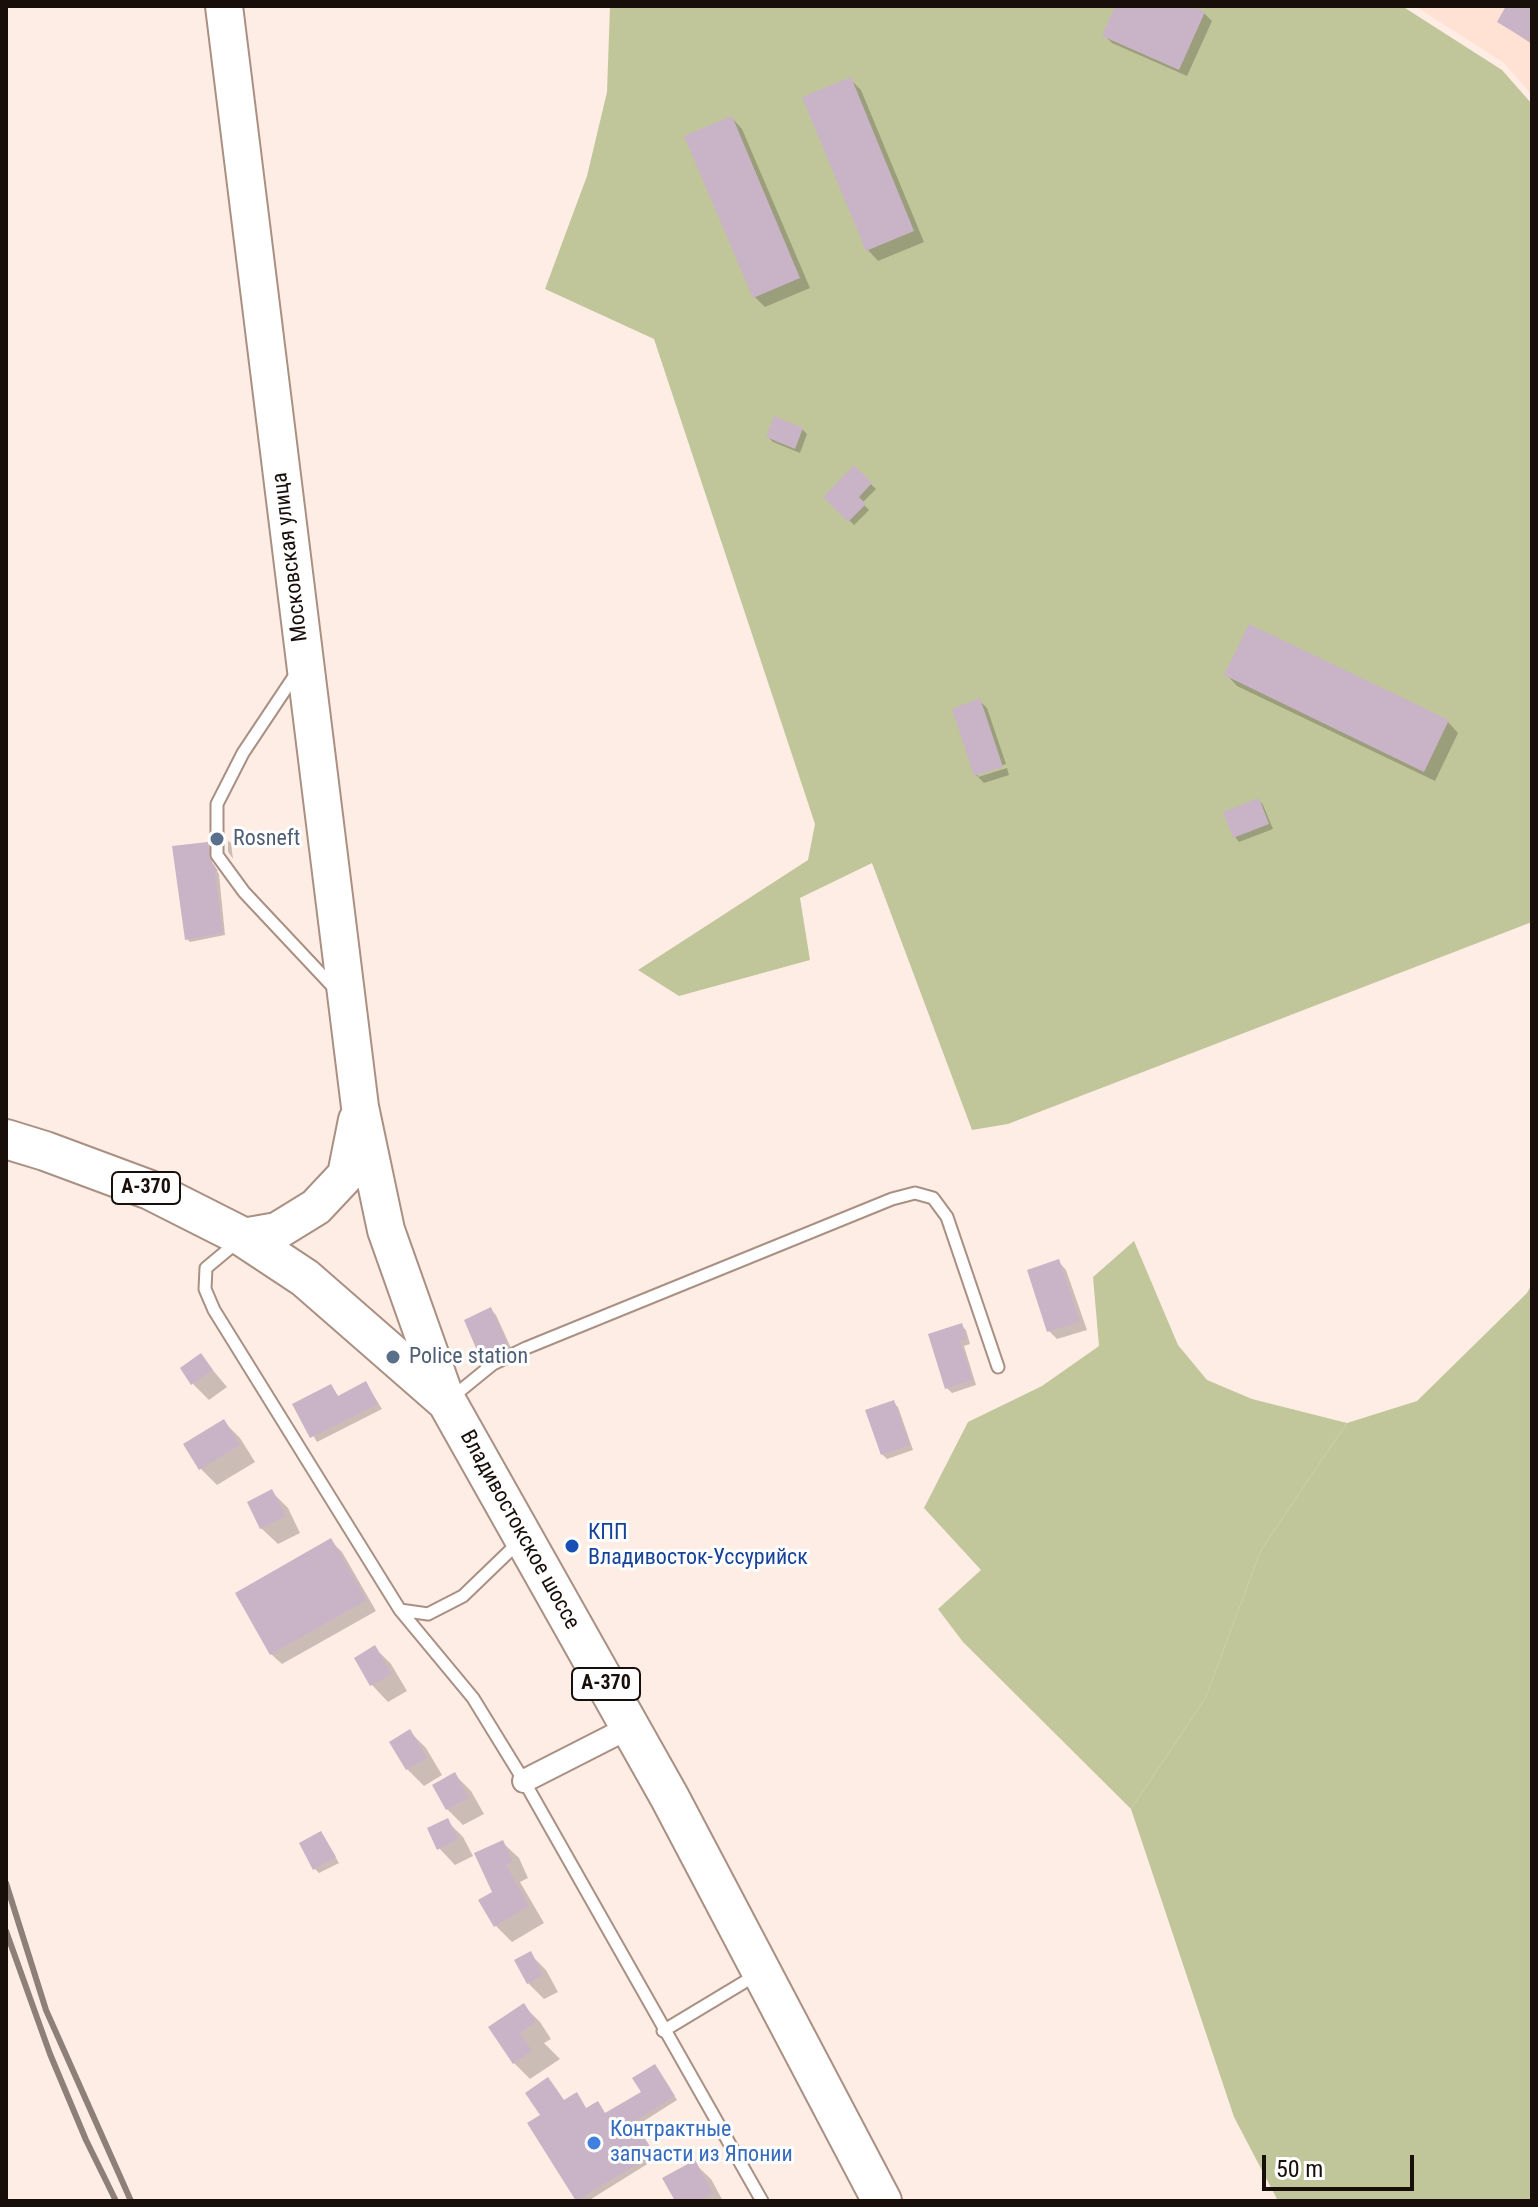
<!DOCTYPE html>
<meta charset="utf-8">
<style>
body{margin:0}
#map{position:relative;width:1538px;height:2207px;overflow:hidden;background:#feede4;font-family:"Roboto Condensed",sans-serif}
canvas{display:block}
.frame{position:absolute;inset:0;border:8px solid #180f0a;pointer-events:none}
.scale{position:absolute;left:1262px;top:2155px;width:152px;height:36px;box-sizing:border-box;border:4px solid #180f0a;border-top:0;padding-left:10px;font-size:24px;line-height:28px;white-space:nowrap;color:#180f0a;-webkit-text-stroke:6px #fefefe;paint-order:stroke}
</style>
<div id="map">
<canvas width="1538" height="2207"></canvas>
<div class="frame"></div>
<div class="scale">50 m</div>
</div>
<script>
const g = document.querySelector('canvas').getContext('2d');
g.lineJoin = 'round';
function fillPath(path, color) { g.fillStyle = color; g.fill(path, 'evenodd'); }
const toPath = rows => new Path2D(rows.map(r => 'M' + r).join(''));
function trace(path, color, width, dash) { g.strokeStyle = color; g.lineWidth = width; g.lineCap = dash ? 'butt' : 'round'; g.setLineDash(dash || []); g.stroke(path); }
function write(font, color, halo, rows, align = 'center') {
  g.font = font + ' "Roboto Condensed",sans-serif'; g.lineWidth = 6; g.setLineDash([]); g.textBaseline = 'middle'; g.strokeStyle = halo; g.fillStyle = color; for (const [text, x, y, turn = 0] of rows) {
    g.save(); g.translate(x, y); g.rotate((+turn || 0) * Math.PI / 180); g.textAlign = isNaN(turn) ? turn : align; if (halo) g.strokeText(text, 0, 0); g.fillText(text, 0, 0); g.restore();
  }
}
fillPath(toPath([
 [1415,6,1532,6,1532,95,1504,63]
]), '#ffe2d3');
fillPath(toPath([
 [610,6,1402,6,1502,70,1532,104,1532,922,1008,1124,972,1130,872,863,800,898,810,960,679,996,638,970,808,860,815,824,654,339,545,289,587,176,607,92],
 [1532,1284,1532,2201,1278,2201,1234,2117,1131,1809,1206,1697,1261,1550,1347,1423,1417,1401,1527,1293]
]), '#c1c69a');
fillPath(toPath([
 [1134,1241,1178,1345,1207,1380,1252,1399,1347,1423,1261,1550,1206,1697,1131,1809,963,1642,938,1609,981,1570,924,1508,968,1422,1042,1386,1099,1346,1093,1277]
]), '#c1c79a');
fillPath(toPath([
 [1117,6,1187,6,1204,13,1212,21,1187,76,1112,43,1104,35],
 [1509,6,1532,6,1532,44,1499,22],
 [850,79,861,90,924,242,878,261,868,250],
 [732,118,742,129,810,288,765,307,754,296],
 [802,429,807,434,800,453,773,442,768,437],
 [854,468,876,489,862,503,869,510,854,525,826,497],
 [1227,675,1448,722,1458,733,1435,781,1237,686],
 [979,700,987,708,1006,764,978,773,978,777,976,775],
 [1007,768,1009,775,984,783,978,777],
 [1259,800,1263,805,1273,829,1239,842,1235,837],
 [228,841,231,843,233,859,228,852],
 [208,844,211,847,212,864,219,874,225,935,190,942,187,939],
 [1059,1262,1066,1270,1087,1330,1057,1339,1049,1331],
 [491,1310,496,1315,511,1348,486,1359,481,1354,466,1321],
 [961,1325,966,1330,970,1344,964,1346,976,1385,952,1393,947,1388],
 [201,1356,227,1387,209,1400,193,1384],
 [366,1383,382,1409,317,1442,295,1405,331,1386,339,1398],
 [893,1402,898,1407,913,1450,887,1459,882,1454],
 [224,1422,240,1438,255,1462,217,1485,201,1469],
 [272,1492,288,1508,300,1533,278,1544,261,1528],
 [331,1541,342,1552,376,1611,282,1664,271,1654],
 [375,1648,391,1664,407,1691,388,1702,372,1685,356,1658],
 [410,1732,426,1748,442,1775,424,1786,407,1769],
 [455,1775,471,1791,484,1814,463,1825,447,1809],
 [447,1821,463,1837,473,1856,455,1865,439,1848],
 [321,1833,339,1863,319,1873,314,1868],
 [502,1842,519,1858,528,1878,520,1882,544,1923,512,1942,496,1926,494,1893],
 [530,1954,546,1970,558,1992,544,1999,528,1983],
 [524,2006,540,2022,551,2039,544,2043,560,2059,530,2079,514,2063],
 [658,2069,677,2100,636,2126,657,2158,588,2201,579,2201,530,2124,565,2102,606,2115,643,2092],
 [694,2163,711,2179,723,2201,677,2201]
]), '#0003');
fillPath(toPath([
 [1115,6,1192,6,1205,12,1179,70,1102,36],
 [1506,6,1532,6,1532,43,1497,22],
 [851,77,914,231,866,251,802,97],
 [732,116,800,278,753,298,684,136],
 [774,416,803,428,795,449,766,437],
 [854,465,872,483,859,497,866,504,848,522,823,497],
 [1249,624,1449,720,1424,772,1224,675],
 [980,698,1003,767,974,776,952,709],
 [1259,798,1269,824,1233,838,1223,812],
 [208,842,210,859,218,871,215,872,223,933,185,940,172,846],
 [1059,1259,1080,1322,1047,1332,1027,1270],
 [491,1307,507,1343,479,1355,464,1320],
 [962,1323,967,1339,960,1341,973,1380,945,1389,928,1334],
 [201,1353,213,1370,191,1385,180,1368],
 [366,1381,378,1404,310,1438,292,1404,331,1384,338,1396],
 [894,1400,910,1445,881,1455,865,1410],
 [224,1419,240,1445,199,1470,183,1444],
 [272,1489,286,1516,260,1529,247,1502],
 [331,1538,367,1600,270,1655,235,1593],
 [375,1645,392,1674,370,1686,354,1658],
 [410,1729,427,1758,406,1770,389,1742],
 [455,1772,469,1798,446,1810,432,1785],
 [448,1818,458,1839,437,1850,427,1828],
 [321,1831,336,1857,313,1870,299,1843],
 [503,1840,513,1862,506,1865,529,1906,494,1927,478,1900,492,1892,474,1853],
 [531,1951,543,1975,527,1984,514,1960],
 [524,2003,536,2022,520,2033,532,2051,513,2064,488,2027],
 [655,2064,675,2096,634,2122,655,2154,576,2201,527,2123,540,2115,525,2093,548,2077,564,2100,577,2092,586,2108,598,2101,605,2113,641,2092,632,2078],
 [695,2160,713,2193,700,2201,675,2201,662,2178]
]), '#c9b3c6');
const service = toPath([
 [297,672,243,753,217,804,217,855,244,892,336,990],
 [236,1243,206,1268,205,1289,214,1310,400,1610,473,1698,524,1781,762,2201],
 [450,1399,493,1364,526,1348,892,1199,915,1193,933,1198,947,1217,998,1367],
 [400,1610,428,1614,463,1596,520,1541],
 [663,2031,756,1975]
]);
const minor = toPath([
 [524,1781,630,1727]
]);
const primary = toPath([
 [224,6,360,1107,386,1230,447,1402],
 [243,1237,277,1231,316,1207,346,1175,357,1120]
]);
const trunk = toPath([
 [6,1139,45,1151,150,1190,243,1237,305,1278,447,1402,670,1798,882,2201]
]);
trace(service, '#aa9083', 15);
trace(minor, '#aa9083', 26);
trace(primary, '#aa9083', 40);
trace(trunk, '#aa9083', 42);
trace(service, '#fff', 11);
trace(minor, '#fff', 22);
trace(primary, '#fff', 36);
trace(trunk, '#fff', 38);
trace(toPath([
 [6,1883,46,2010,131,2201],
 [6,1931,50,2054,86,2140,116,2201]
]), '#8d8079', 6);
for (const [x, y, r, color] of [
 [217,839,8,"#5c6f8a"],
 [393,1357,8,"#5c6f8a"],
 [572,1546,8,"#1a4fb4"],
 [594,2143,8,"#3f7fe0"]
]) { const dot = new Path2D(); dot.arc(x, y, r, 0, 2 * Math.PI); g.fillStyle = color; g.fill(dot); trace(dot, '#fefefe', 3); }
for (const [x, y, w] of [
 [146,1188,68],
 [606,1684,68]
]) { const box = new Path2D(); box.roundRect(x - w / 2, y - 16, w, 32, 6); g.fillStyle = '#fefefe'; g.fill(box); trace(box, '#180f0a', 2); }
write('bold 20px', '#180f0a', null, [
 ["А-370",146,1188],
 ["А-370",606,1684]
]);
write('22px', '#180f0a', '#fefefe', [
 ["Московская улица",291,557,-97],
 ["Владивостокское шоссе",519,1530,61]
]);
write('22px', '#4e5e75', '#fefefe', [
 ["Rosneft",233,839],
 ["Police station",409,1357]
], 'left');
write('22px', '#164399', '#fefefe', [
 ["КПП",588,1533],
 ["Владивосток-Уссурийск",588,1558]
], 'left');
write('22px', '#366cbe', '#fefefe', [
 ["Контрактные",610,2130],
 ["запчасти из Японии",610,2155]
], 'left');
</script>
